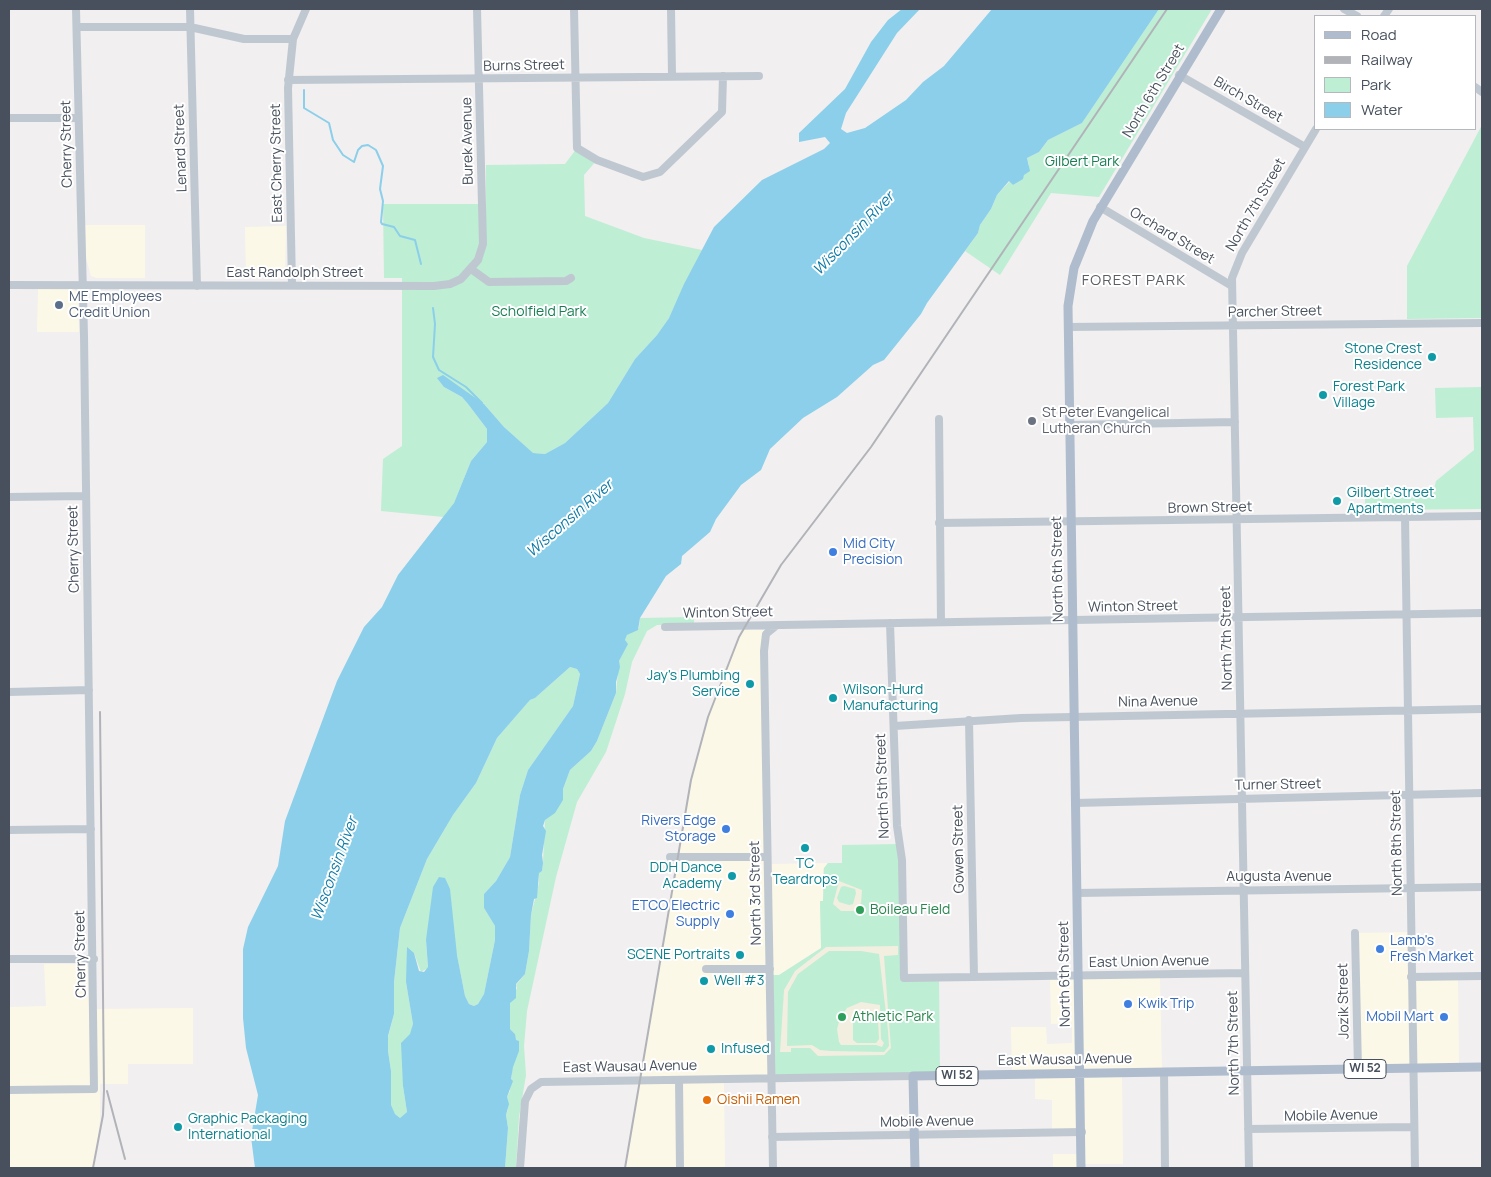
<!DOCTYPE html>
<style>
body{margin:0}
#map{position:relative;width:1491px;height:1177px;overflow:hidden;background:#f1efef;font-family:Manrope,sans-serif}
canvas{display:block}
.frame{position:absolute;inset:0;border:10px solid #47505c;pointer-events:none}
.legend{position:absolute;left:1314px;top:15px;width:162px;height:115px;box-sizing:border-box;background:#fff;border:1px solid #b5b9be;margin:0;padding:6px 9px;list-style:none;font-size:15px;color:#47505c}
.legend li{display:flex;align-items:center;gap:10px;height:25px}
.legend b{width:25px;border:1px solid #b5b9be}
</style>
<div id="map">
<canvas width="1491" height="1177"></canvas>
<div class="frame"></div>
<ul class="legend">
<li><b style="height:6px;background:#afbccd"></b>Road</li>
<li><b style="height:6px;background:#b1b3b9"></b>Railway</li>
<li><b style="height:14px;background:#beeed4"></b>Park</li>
<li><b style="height:14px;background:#8bcfeb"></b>Water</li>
</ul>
</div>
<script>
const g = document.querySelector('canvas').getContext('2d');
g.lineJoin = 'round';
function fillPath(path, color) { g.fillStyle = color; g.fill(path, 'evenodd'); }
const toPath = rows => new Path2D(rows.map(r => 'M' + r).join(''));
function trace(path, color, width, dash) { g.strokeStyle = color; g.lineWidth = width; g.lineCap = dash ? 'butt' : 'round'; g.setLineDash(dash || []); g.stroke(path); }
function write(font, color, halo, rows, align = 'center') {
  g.font = font + ' Manrope,sans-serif'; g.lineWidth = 4; g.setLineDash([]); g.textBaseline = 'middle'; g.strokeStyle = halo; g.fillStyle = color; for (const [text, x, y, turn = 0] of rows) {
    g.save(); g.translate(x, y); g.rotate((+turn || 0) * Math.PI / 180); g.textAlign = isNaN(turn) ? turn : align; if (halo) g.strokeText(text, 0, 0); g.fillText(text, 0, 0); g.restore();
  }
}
fillPath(toPath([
 [85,225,145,225,145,278,96,278,91,276,86,258],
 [286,226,285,277,246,278,245,227],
 [71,288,75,290,78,294,79,332,37,332,38,289],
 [742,630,764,630,769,864,828,863,823,869,823,901,820,901,821,948,779,975,772,1079,724,1080,725,1168,625,1168,691,778,711,706],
 [1410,932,1411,979,1458,978,1459,1067,1357,1068,1355,933],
 [44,964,84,964,88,967,89,1009,193,1008,193,1064,128,1064,128,1084,100,1084,100,1120,94,1168,9,1168,9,1007,46,1006],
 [1160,976,1162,1072,1122,1073,1123,1164,1082,1164,1081,1168,1053,1168,1053,1154,1081,1154,1081,1132,1052,1131,1052,1100,1035,1099,1035,1075,1012,1076,1011,1027,1046,1027,1047,1044,1072,1043,1072,1023,1051,1024,1050,978]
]), '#fcf8e8');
fillPath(toPath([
 [1159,9,1212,9,1099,197,1051,193,1000,275,965,251,978,233,980,225,991,209,997,195,1010,181,1013,185,1022,179,1029,165,1027,158,1039,152,1048,140,1082,123],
 [1482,125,1482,318,1407,319,1407,266],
 [577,148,597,160,584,175,585,216,644,238,702,250,669,318,657,335,635,359,608,403,565,443,545,454,532,453,504,427,484,404,466,393,444,387,462,397,468,404,487,429,487,442,471,461,454,503,444,517,381,511,383,459,402,446,402,278,384,278,383,204,486,204,486,165,565,164],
 [1482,387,1482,509,1365,510,1365,493,1415,493,1417,489,1434,489,1436,481,1474,450,1473,417,1436,418,1435,388],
 [694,617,694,624,657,625,647,631,632,662,625,694,606,752,577,802,556,877,527,1011,524,1046,526,1075,519,1117,516,1168,505,1168,508,1128,506,1115,508,1109,507,1097,510,1091,515,1040,515,1034,510,1029,510,1003,517,988,516,985,525,974,529,951,531,915,539,883,539,872,542,871,543,863,545,820,563,800,563,789,570,770,591,751,597,741,616,693,619,661,626,645,625,640,627,635,639,628,640,618],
 [570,667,577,669,580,674,573,706,528,770,520,795,510,857,496,881,484,894,484,908,495,926,495,940,484,994,478,1004,474,1006,469,1004,465,996,457,955,426,940,428,968,421,972,414,953,406,982,413,1024,403,1086,407,1112,400,1118,395,1114,391,1106,391,1071,388,1051,388,1037,394,1014,394,982,400,928,427,859,453,815,476,783,497,738,530,700,535,698],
 [900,844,903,979,939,979,940,1076,772,1079,770,975,779,975,821,948,820,901,823,901,824,868,828,863,842,863,842,845]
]), '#beeed4');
fillPath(toPath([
 [839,881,862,890,861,903,854,911,841,911,833,904],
 [844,886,855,889,856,893,853,904,849,905,839,902,837,898,841,887],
 [898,946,898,955,884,956,891,1048,884,1055,818,1056,810,1048,791,1048,791,1052,780,1052,784,990,795,971,826,947],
 [829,951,861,951,879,954,888,1031,889,1046,884,1052,831,1051,820,1050,812,1045,787,1046,788,992,798,974],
 [861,1002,880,1005,881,1039,884,1043,882,1047,876,1045,841,1045,839,1042,837,1029,840,1018,847,1008],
 [856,1017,875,1017,878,1020,879,1039,876,1043,857,1043,853,1040,853,1021]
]), '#f2eee0');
fillPath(toPath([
 [902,9,920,9,897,33,846,113,841,129,847,133,865,128,906,100,923,82,944,66,992,9,1159,9,1082,123,1048,140,1039,152,1027,158,1030,171,1024,175,1023,179,1013,185,1009,181,997,195,991,209,980,225,978,233,927,303,921,314,884,360,873,365,837,397,803,418,770,449,761,470,741,485,716,519,710,532,682,556,681,564,666,576,640,618,638,630,627,635,625,640,628,644,619,661,620,667,616,682,616,693,597,741,591,751,570,770,563,789,563,800,555,813,545,820,543,826,546,831,542,855,543,863,542,871,539,873,537,898,534,899,531,915,529,951,525,974,516,984,516,998,510,1003,510,1029,515,1034,516,1040,519,1041,519,1051,513,1067,511,1079,513,1081,507,1097,509,1104,506,1115,508,1128,505,1168,255,1168,251,1137,258,1095,246,1048,243,1018,243,949,248,927,278,866,285,821,337,681,364,627,382,607,398,575,454,503,471,461,487,442,487,429,468,404,462,397,444,387,437,378,443,375,484,404,504,427,533,453,545,454,565,443,608,403,635,359,657,335,669,318,684,284,714,227,762,180,824,149,830,143,825,137,799,142,799,133,845,89,871,42,888,20],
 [570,667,577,669,580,674,573,706,528,770,520,795,510,857,496,881,484,894,484,908,495,926,495,940,484,994,478,1004,474,1006,469,1004,465,996,457,955,450,889,445,878,439,877,433,887,426,940,428,967,424,972,419,971,414,953,407,947,406,982,413,1024,410,1034,401,1043,403,1086,407,1112,400,1118,395,1114,391,1105,391,1071,388,1051,388,1036,394,1014,394,982,400,928,427,859,453,815,476,783,497,738,530,700,535,698]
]), '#8bcfeb');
trace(toPath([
 [304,90,304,108,329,123,333,140,343,155,354,162,358,150,362,146,368,145,376,150,383,166,380,189,383,201,381,222,382,224,394,227,400,236,415,240,421,264],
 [433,308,435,324,433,357,439,370,466,387,482,403]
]), '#8bcfeb', 2);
trace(toPath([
 [190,9,197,286],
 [574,9,577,148,597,160,643,177,660,172,722,112,723,76],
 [671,9,672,76],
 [1344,9,1357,16],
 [1384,16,1389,9],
 [77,27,190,27,244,39,293,39],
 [1179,75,1305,147],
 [288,80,759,76],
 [1475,87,1482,92],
 [9,118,78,118],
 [1100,207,1232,286],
 [471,269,489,282,566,281,571,278],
 [9,285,434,286,450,284,461,279,478,260,483,244,477,9],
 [292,285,288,88,293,39,306,9],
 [1068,327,1482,323],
 [939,419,941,622],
 [1069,425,1235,422],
 [9,497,86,496],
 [1405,517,1415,1168],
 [939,523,1482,516],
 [890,623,897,826,902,860,904,978,1245,973],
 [665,627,1482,613],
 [9,692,89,690],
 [969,720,974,977],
 [895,726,1021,718,1482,709],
 [1075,803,1482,793],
 [9,830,91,829],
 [670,857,767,857],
 [1077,893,1482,887],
 [1355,933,1358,1069],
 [9,959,94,959],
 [706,969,770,969],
 [1411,977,1482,976],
 [1164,1072,1165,1168],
 [679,1080,680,1168],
 [9,1090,94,1089,84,336,76,9],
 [1248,1129,1414,1127],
 [772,1137,1082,1132],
 [520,1168,525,1101,531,1089,541,1082,913,1076],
 [773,1168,764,651,766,634,776,626],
 [1249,1168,1232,278,1242,253,1316,129]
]), '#bfc8d1', 8);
trace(toPath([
 [915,1168,913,1076,1482,1067],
 [1081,1168,1068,306,1074,268,1093,221,1221,9]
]), '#afbccd', 9);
trace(toPath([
 [107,1091,125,1159],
 [93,1168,103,1115,104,1090,100,712],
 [625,1168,691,780,708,717,739,637,781,565,871,447,1167,9]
]), '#b1b3b9', 2);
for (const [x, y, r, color] of [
 [59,305,5,"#5c6f8a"],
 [1432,357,5,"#0f9aa8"],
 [1323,395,5,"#0f9aa8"],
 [1032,421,5,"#6b7280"],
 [1337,501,5,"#0f9aa8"],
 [833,552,5,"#3f7fe0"],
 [750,684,5,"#0f9aa8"],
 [833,698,5,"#0f9aa8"],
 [726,829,5,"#3f7fe0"],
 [805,848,5,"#0f9aa8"],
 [732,876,5,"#0f9aa8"],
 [860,910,5,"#2e9e5b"],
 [730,914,5,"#3f7fe0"],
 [1380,949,5,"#3f7fe0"],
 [740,955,5,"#0f9aa8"],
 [704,981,5,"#0f9aa8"],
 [1128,1004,5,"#3f7fe0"],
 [842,1017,5,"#2e9e5b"],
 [1444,1017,5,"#3f7fe0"],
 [711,1049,5,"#0f9aa8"],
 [707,1100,5,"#e8710a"],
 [178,1127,5,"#0f9aa8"]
]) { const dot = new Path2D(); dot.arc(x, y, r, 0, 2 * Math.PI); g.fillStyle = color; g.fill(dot); trace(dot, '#fff', 2); }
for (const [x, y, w] of [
 [1365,1069,42],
 [957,1076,42]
]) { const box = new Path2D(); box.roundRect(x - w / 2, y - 9.5, w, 19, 4); g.fillStyle = '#fff'; g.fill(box); trace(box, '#47505c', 1); }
write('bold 12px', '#47505c', null, [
 ["WI 52",1365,1069],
 ["WI 52",957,1076]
]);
write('14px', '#47505c', '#fff', [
 ["Burns Street",524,66,-1],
 ["North 6th Street",1154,91,-59],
 ["Birch Street",1248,100,30],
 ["Burek Avenue",468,141,-91],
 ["Cherry Street",67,144,-91],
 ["Lenard Street",181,148,-92],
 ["East Cherry Street",277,163,-91],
 ["North 7th Street",1256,205,-60],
 ["Orchard Street",1172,236,31],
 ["East Randolph Street",295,273],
 ["Parcher Street",1275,312,-1],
 ["Brown Street",1210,508,-1],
 ["Cherry Street",74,549,-91],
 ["North 6th Street",1058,569,-91],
 ["Winton Street",1133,607,-1],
 ["Winton Street",728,613,-1],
 ["North 7th Street",1227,638,-91],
 ["Nina Avenue",1158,702,-1],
 ["Turner Street",1278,785,-1],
 ["North 5th Street",883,786,-92],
 ["North 8th Street",1397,843,-91],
 ["Gowen Street",959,849,-91],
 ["Augusta Avenue",1279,877],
 ["North 3rd Street",756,893,-91],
 ["Cherry Street",81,954,-91],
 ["East Union Avenue",1149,962,-1],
 ["North 6th Street",1065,974,-91],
 ["Jozik Street",1344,1001,-91],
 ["North 7th Street",1234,1043,-91],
 ["East Wausau Avenue",1065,1060,-1],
 ["East Wausau Avenue",630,1067,-1],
 ["Mobile Avenue",1331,1116,-1],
 ["Mobile Avenue",927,1122,-1]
]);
write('14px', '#187d53', '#fff', [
 ["Gilbert Park",1082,162],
 ["Scholfield Park",539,312]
]);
write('14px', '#4e5e75', '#fff', [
 ["ME Employees",69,297],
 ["Credit Union",69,313]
], 'left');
write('14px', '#0d838f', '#fff', [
 ["Stone Crest",1422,349,"right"],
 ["Residence",1422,365,"right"],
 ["Forest Park",1333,387],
 ["Village",1333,403],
 ["Gilbert Street",1347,493],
 ["Apartments",1347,509],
 ["Jay's Plumbing",740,676,"right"],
 ["Service",740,692,"right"],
 ["Wilson-Hurd",843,690],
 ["Manufacturing",843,706],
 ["TC",805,864,"center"],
 ["Teardrops",805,880,"center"],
 ["DDH Dance",722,868,"right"],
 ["Academy",722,884,"right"],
 ["SCENE Portraits",730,955,"right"],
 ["Well #3",714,981],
 ["Infused",721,1049],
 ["Graphic Packaging",188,1119],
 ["International",188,1135]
], 'left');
write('14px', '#5b616d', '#fff', [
 ["St Peter Evangelical",1042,413],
 ["Lutheran Church",1042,429]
], 'left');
write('14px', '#366cbe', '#fff', [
 ["Mid City",843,544],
 ["Precision",843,560],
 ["Rivers Edge",716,821,"right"],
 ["Storage",716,837,"right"],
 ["ETCO Electric",720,906,"right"],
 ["Supply",720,922,"right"],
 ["Lamb's",1390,941],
 ["Fresh Market",1390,957],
 ["Kwik Trip",1138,1004],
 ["Mobil Mart",1434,1017,"right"]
], 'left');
write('14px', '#27864d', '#fff', [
 ["Boileau Field",870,910],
 ["Athletic Park",852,1017]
], 'left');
write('14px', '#c56008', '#fff', [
 ["Oishii Ramen",717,1100]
], 'left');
write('italic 15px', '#0e7ba8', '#fff', [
 ["Wisconsin River",854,234,-46],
 ["Wisconsin River",570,519,-41],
 ["Wisconsin River",335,869,-70]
]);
g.letterSpacing = '1px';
write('15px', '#5b5e64', '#fff', [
 ["FOREST PARK",1134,281]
]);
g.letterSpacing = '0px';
</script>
